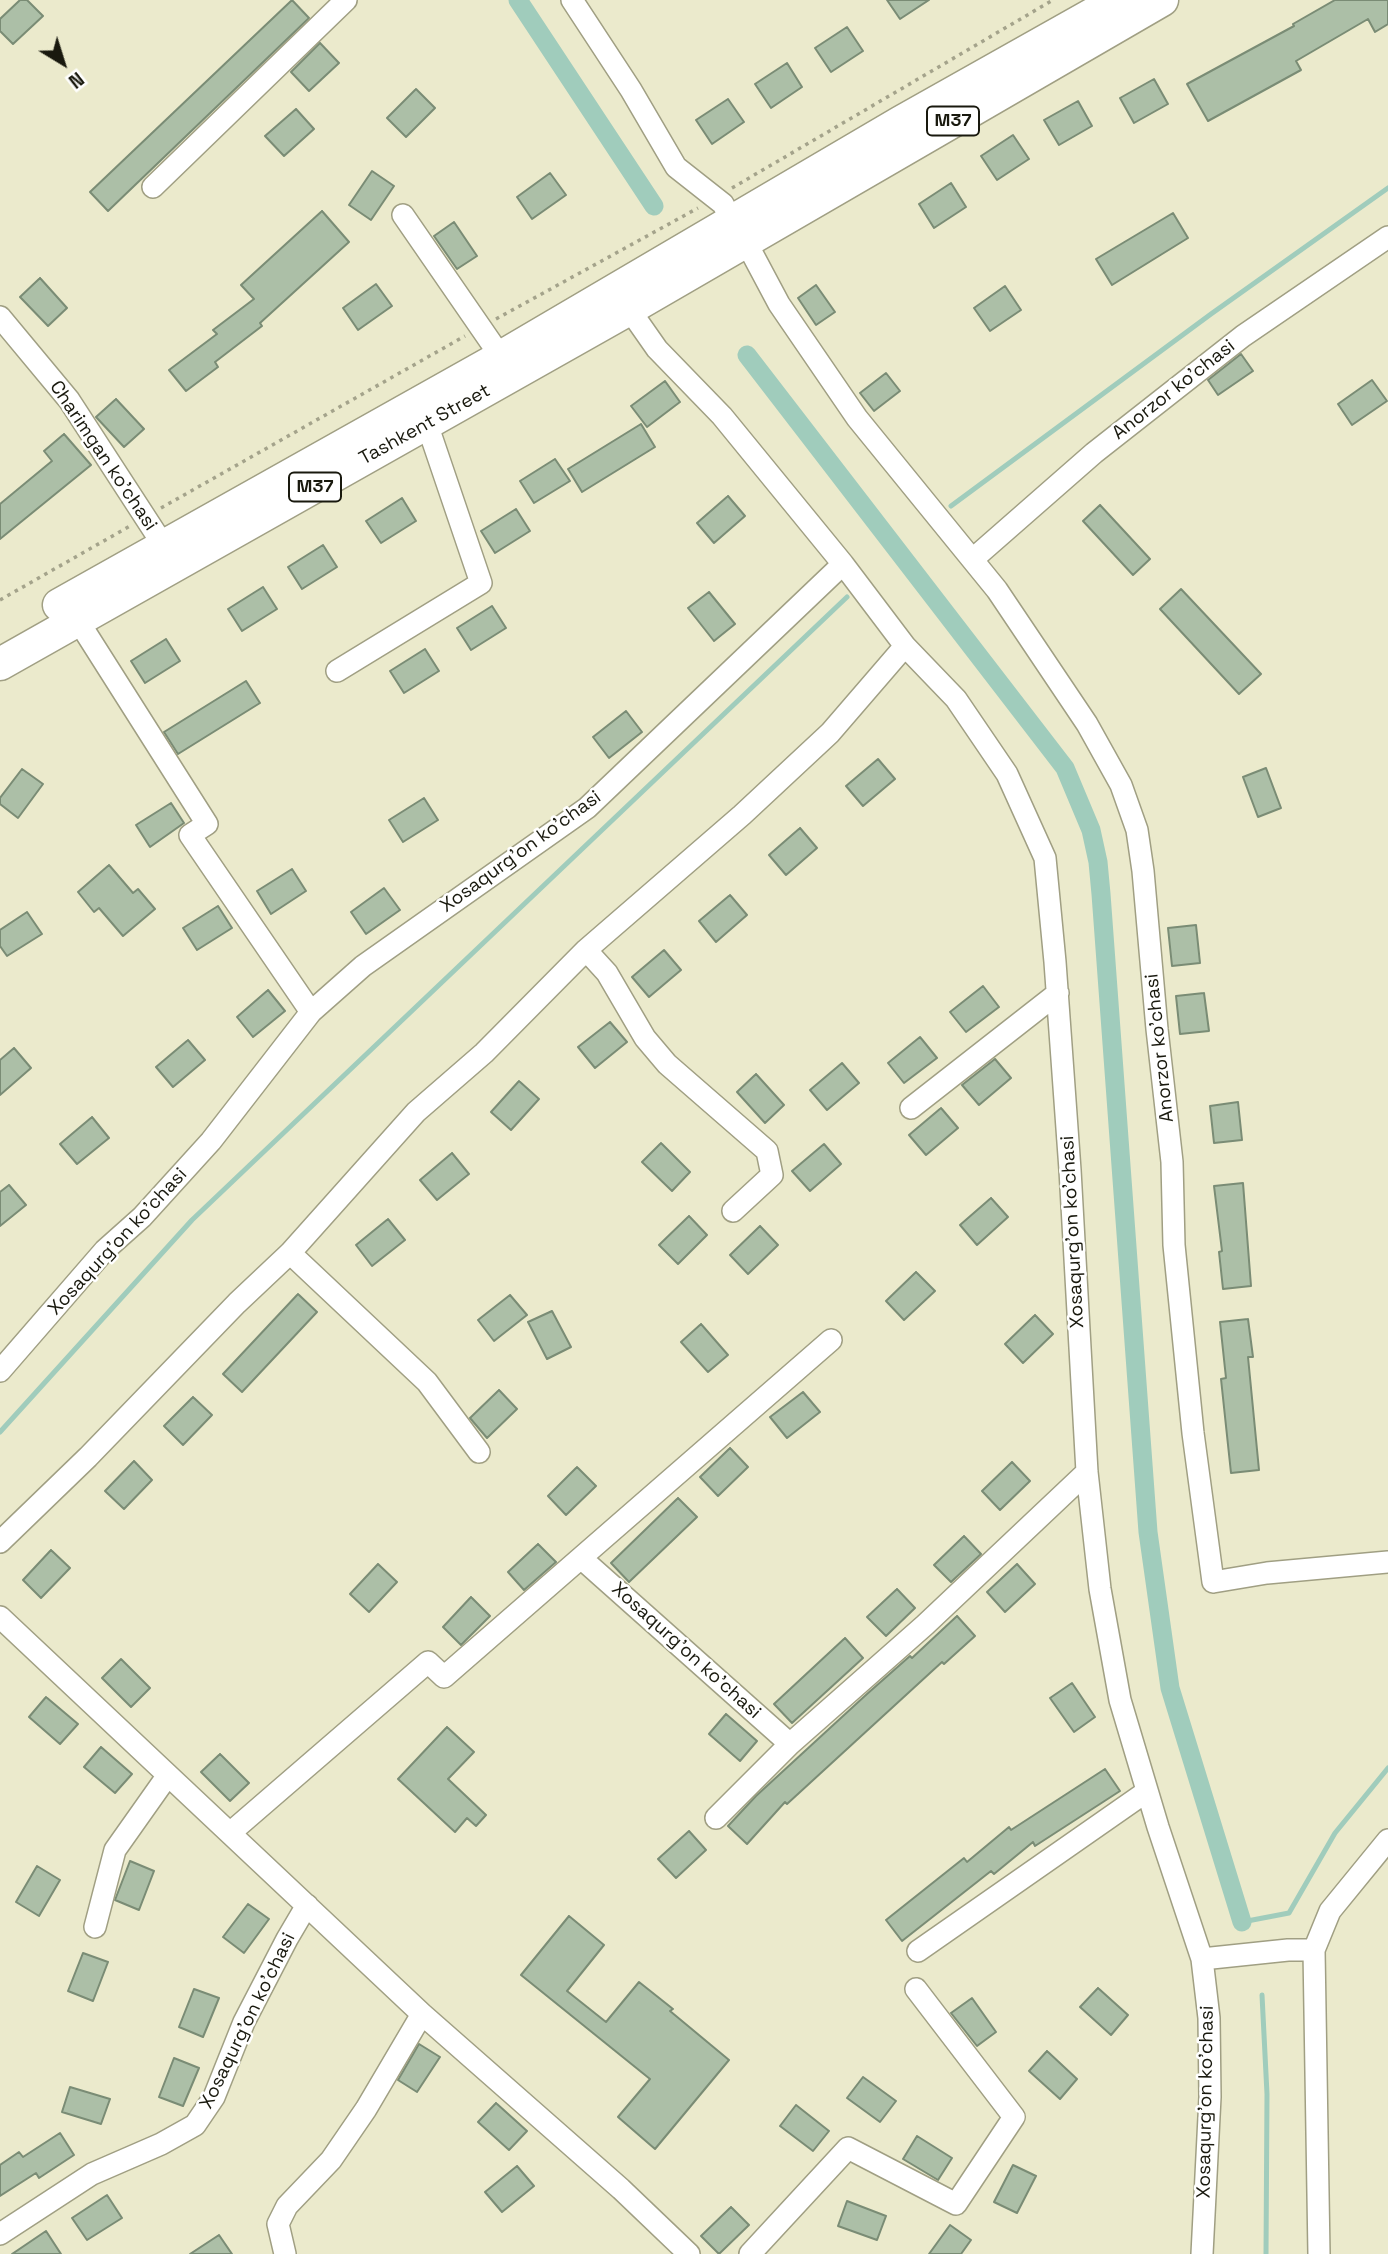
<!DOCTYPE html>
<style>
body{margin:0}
#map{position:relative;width:1388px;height:2254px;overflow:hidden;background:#ebeacc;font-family:"Space Grotesk",sans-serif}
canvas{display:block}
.north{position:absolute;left:28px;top:28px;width:70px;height:70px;-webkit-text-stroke:5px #fff;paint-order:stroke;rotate:142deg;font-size:19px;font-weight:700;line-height:28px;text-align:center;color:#19190e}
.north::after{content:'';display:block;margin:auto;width:24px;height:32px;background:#19190e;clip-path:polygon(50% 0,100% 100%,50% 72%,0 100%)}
</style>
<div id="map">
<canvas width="1388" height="2254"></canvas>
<div class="north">N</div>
</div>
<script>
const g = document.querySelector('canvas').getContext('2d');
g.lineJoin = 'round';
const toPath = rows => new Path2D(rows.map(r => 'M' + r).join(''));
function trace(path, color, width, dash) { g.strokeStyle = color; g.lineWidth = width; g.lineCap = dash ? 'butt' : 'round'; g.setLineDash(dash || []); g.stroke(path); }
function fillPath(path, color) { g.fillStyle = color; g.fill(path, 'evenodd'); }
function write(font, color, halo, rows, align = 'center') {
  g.font = font + ' "Space Grotesk",sans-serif'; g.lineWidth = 5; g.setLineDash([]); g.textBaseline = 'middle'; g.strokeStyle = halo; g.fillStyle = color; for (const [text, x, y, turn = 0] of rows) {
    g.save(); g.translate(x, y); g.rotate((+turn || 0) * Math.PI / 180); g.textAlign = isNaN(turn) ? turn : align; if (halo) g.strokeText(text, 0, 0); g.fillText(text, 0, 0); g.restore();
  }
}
trace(toPath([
 [951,506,1211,314,1388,188],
 [0,1432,192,1220,847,597],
 [1242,1922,1289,1913,1335,1833,1388,1768],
 [1262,1995,1267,2094,1266,2254]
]), '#a0ccbc', 5);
trace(toPath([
 [518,0,654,206],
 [747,355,1065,768,1091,830,1098,862,1101,894,1148,1532,1170,1688,1242,1922]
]), '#a0ccbc', 19);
const building = toPath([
 [20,0,27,0,43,16,13,44,0,31,0,19,20,0],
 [292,0,309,18,108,211,90,192,292,0],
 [887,0,929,0,900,19,887,0],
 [1335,0,1388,0,1388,24,1375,32,1368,19,1296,61,1301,70,1208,121,1187,84,1294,26,1293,24,1335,0],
 [847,27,863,51,831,72,815,48,847,27],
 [320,43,339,63,309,91,291,72,320,43],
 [787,63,802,87,771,108,755,84,787,63],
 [1154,79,1168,104,1134,123,1120,98,1154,79],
 [416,89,435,108,406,137,387,118,416,89],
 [728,99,744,122,712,144,696,120,728,99],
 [1078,101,1092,126,1059,145,1044,120,1078,101],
 [296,109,314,129,284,156,265,136,296,109],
 [1013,135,1029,159,997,180,981,156,1013,135],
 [372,171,394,186,371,220,349,205,372,171],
 [550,173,566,195,532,219,517,197,550,173],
 [951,183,966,207,934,228,919,204,951,183],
 [322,211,349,242,260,323,262,326,215,362,218,367,186,391,169,370,217,334,213,330,254,299,241,285,322,211],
 [1173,213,1188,238,1112,285,1096,259,1173,213],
 [454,222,477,256,457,269,434,236,454,222],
 [40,278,67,308,48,326,20,297,40,278],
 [376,284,392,306,358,330,343,308,376,284],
 [816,285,835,312,816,325,798,298,816,285],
 [1005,286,1021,310,990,331,974,308,1005,286],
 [1241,354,1253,371,1218,395,1208,380,1241,354],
 [886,373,900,391,874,411,860,393,886,373],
 [1372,380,1387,401,1352,425,1338,404,1372,380],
 [665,381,680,402,647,427,631,406,665,381],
 [116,399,144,429,124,447,96,417,116,399],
 [641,424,655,447,582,492,568,469,641,424],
 [64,434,91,465,0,539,0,504,52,461,44,451,64,434],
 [555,459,570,481,534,503,520,481,555,459],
 [728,496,745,516,714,543,697,523,728,496],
 [402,498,416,521,381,543,366,521,402,498],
 [1100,505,1150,559,1133,575,1083,521,1100,505],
 [516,509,530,531,495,553,481,531,516,509],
 [323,545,337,567,302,589,288,567,323,545],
 [263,587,277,609,242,631,228,609,263,587],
 [1181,589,1261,674,1239,694,1160,609,1181,589],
 [709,592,735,624,714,641,688,608,709,592],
 [492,606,506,628,471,650,457,628,492,606],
 [166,639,180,661,145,683,131,661,166,639],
 [425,649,439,671,404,693,390,671,425,649],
 [246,681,260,703,178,754,164,732,246,681],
 [626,711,642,732,609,758,593,737,626,711],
 [878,759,895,779,863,806,846,786,878,759],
 [1266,768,1281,808,1258,817,1243,777,1266,768],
 [22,769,43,784,18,818,0,804,0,798,22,769],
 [424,798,438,820,403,842,389,820,424,798],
 [171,803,184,823,150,847,136,825,171,803],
 [800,828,817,848,786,875,769,855,800,828],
 [109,865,133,893,138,889,155,909,123,936,99,908,94,912,78,892,109,865],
 [292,869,306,891,271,914,257,891,292,869],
 [384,888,400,910,366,934,351,912,384,888],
 [730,895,747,915,716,942,699,921,730,895],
 [218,906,232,928,197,950,183,928,218,906],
 [27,912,42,934,7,956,0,946,0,930,27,912],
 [1196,925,1200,963,1172,966,1168,928,1196,925],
 [664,950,681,970,649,997,632,977,664,950],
 [983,986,999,1007,966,1032,950,1012,983,986],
 [268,990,285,1011,253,1037,237,1017,268,990],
 [1204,993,1209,1031,1180,1034,1176,996,1204,993],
 [610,1022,627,1042,595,1068,578,1047,610,1022],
 [920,1037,937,1058,904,1083,888,1063,920,1037],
 [188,1040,205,1060,173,1087,156,1067,188,1040],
 [14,1048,31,1068,0,1095,0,1060,14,1048],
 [995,1059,1011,1078,979,1105,962,1085,995,1059],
 [842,1063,859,1083,827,1110,810,1090,842,1063],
 [756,1074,784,1105,765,1123,737,1092,756,1074],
 [519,1081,539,1099,511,1130,491,1112,519,1081],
 [1238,1102,1242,1140,1214,1143,1210,1106,1238,1102],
 [941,1108,958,1128,926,1155,909,1135,941,1108],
 [92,1117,109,1138,77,1164,60,1144,92,1117],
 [661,1143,690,1172,672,1191,642,1162,661,1143],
 [824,1144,841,1164,810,1191,792,1171,824,1144],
 [452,1153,469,1174,437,1200,420,1180,452,1153],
 [1243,1183,1251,1286,1223,1289,1219,1252,1222,1251,1214,1186,1243,1183],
 [9,1185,26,1205,0,1226,0,1192,9,1185],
 [991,1198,1008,1217,977,1245,960,1225,991,1198],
 [689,1216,707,1235,678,1264,659,1245,689,1216],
 [388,1219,405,1240,372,1266,356,1245,388,1219],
 [760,1226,778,1245,748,1274,730,1255,760,1226],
 [916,1272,935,1291,904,1320,886,1301,916,1272],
 [298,1294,317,1312,242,1392,223,1374,298,1294],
 [510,1295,527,1315,494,1341,478,1320,510,1295],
 [552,1311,571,1347,547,1359,528,1322,552,1311],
 [1035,1315,1053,1334,1023,1363,1005,1344,1035,1315],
 [1248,1319,1253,1357,1248,1357,1259,1470,1231,1473,1221,1379,1226,1378,1220,1322,1248,1319],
 [701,1324,728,1355,708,1372,681,1342,701,1324],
 [499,1390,517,1409,487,1438,470,1418,499,1390],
 [803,1392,820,1412,787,1438,770,1417,803,1392],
 [193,1397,212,1415,183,1445,164,1426,193,1397],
 [730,1448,748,1467,718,1496,700,1477,730,1448],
 [134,1461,152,1480,124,1509,105,1491,134,1461],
 [1012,1462,1030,1481,1000,1510,982,1491,1012,1462],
 [577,1467,596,1486,566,1515,548,1496,577,1467],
 [678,1498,697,1517,629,1582,611,1563,678,1498],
 [964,1536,981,1554,951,1582,934,1565,964,1536],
 [538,1544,556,1562,524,1590,508,1572,538,1544],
 [51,1550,70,1568,41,1598,23,1580,51,1550],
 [378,1564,397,1582,369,1612,350,1594,378,1564],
 [1017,1564,1035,1584,1005,1612,987,1592,1017,1564],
 [897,1589,915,1608,886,1636,867,1617,897,1589],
 [471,1597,490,1616,461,1645,443,1627,471,1597],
 [957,1616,975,1636,944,1664,942,1662,787,1804,785,1802,747,1844,728,1826,756,1796,867,1694,910,1656,912,1658,957,1616],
 [845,1638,863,1658,792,1723,774,1704,845,1638],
 [121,1659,150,1688,131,1707,102,1678,121,1659],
 [1072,1683,1095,1717,1074,1732,1050,1698,1072,1683],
 [46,1697,78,1724,60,1744,29,1717,46,1697],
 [726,1714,757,1741,740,1761,709,1734,726,1714],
 [447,1727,474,1752,448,1779,486,1815,476,1826,467,1818,455,1832,398,1779,447,1727],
 [101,1747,132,1774,115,1793,84,1767,101,1747],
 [220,1754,249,1783,230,1801,201,1772,220,1754],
 [1105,1769,1120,1791,1035,1846,1033,1842,994,1874,991,1871,902,1941,886,1920,964,1858,967,1862,1009,1827,1011,1830,1105,1769],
 [689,1831,706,1850,676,1878,658,1859,689,1831],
 [130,1861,154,1871,139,1910,115,1900,130,1861],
 [37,1866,60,1880,39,1916,16,1902,37,1866],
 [248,1904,269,1919,244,1953,223,1937,248,1904],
 [569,1916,604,1945,567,1991,606,2022,639,1982,673,2009,670,2011,729,2060,655,2149,618,2117,650,2079,521,1975,569,1916],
 [83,1953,108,1962,93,2001,68,1991,83,1953],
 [1098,1988,1128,2015,1111,2035,1080,2007,1098,1988],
 [194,1989,219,1998,203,2037,179,2027,194,1989],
 [972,1998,996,2032,977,2046,951,2013,972,1998],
 [419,2044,440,2057,417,2092,398,2080,419,2044],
 [1047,2051,1077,2079,1060,2099,1029,2071,1047,2051],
 [174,2058,199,2068,183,2106,159,2097,174,2058],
 [863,2077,896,2101,880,2122,847,2098,863,2077],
 [70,2087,110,2099,101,2124,62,2112,70,2087],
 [496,2103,527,2131,509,2150,478,2122,496,2103],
 [796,2105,829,2131,813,2151,780,2126,796,2105],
 [60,2133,74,2155,39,2178,36,2173,0,2196,0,2165,19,2152,23,2157,60,2133],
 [917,2136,952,2158,938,2180,903,2159,917,2136],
 [1013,2165,1036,2176,1017,2213,994,2202,1013,2165],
 [517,2166,534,2186,502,2212,485,2192,517,2166],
 [107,2195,122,2218,87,2240,72,2218,107,2195],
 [847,2201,886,2216,877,2240,838,2226,847,2201],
 [731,2207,749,2225,719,2254,701,2236,731,2207],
 [950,2225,971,2240,961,2254,929,2254,950,2225],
 [46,2231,61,2254,12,2254,46,2231],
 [219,2235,232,2254,190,2254,219,2235]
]);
fillPath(building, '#acbfa7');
trace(building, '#7a8c75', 2);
const minor = toPath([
 [572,0,631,90,676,167,723,204,732,221],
 [153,187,346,0],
 [403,215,501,357],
 [746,242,779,304,857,418,997,590,1087,724,1121,785,1137,830,1143,871,1157,1029,1172,1162,1174,1245,1193,1433,1213,1582,1267,1573,1388,1562],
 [629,309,657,349,722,416,843,564,905,646,956,699,1007,774,1045,858,1055,962,1070,1170,1087,1472,1100,1589,1120,1700,1158,1827,1202,1959,1209,2018,1210,2097,1202,2254],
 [0,317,69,400,171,557],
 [973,559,1094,453,1243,336,1388,237],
 [77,619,207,824,190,835,311,1012],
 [337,671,481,583,427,424],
 [586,950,607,973,645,1038,667,1064,767,1151,772,1175,733,1211],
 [911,1108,1058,993],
 [290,1253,427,1382,479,1452],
 [0,1371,105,1250,142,1217,211,1141,311,1012,363,966,587,808,843,564],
 [0,1542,88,1457,237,1303,290,1253,416,1112,484,1053,586,950,742,815,830,733,905,646],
 [581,1558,790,1744,716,1818],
 [0,1617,422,2014,621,2189,689,2254],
 [790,1744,925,1625,1087,1472],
 [230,1833,428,1662,444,1677,831,1340],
 [95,1927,115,1850,168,1775],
 [918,1951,1146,1792],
 [1202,1959,1288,1950,1314,1950],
 [0,2234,92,2174,161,2144,195,2125,214,2097,244,2022,287,1939,307,1905],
 [285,2254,278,2224,287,2206,331,2160,366,2109,422,2014],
 [750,2254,848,2148,956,2204,1014,2117,916,1989],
 [1319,2254,1314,1950,1330,1911,1388,1840]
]);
const highway = toPath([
 [59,605,501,357,901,122,1118,0],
 [0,664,629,309,1162,0]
]);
trace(minor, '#a09f83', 24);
trace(highway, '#a09f83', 35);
trace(toPath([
 [732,188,1053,0],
 [496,319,698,208],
 [161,508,465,336],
 [0,600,130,526]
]), '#a4a38b', 3.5, [3.5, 5]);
trace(minor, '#fff', 21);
trace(highway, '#fff', 32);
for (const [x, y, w] of [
 [953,121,52],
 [315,487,52]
]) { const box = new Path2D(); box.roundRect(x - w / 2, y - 14.5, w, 29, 5); g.fillStyle = '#fff'; g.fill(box); trace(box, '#19190e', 2); }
write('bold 18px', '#19190e', null, [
 ["M37",953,121],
 ["M37",315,487]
]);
write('19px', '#19190e', '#fff', [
 ["Anorzor ko'chasi",1174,390,-38],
 ["Tashkent Street",425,425,-29],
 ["Charimgan ko'chasi",103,456,56],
 ["Xosaqurg'on ko'chasi",521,852,-36],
 ["Anorzor ko'chasi",1160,1048,-96],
 ["Xosaqurg'on ko'chasi",1073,1232,-93],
 ["Xosaqurg'on ko'chasi",118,1242,-47],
 ["Xosaqurg'on ko'chasi",686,1651,42],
 ["Xosaqurg'on ko'chasi",248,2021,-64],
 ["Xosaqurg'on ko'chasi",1206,2102,-89]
]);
</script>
